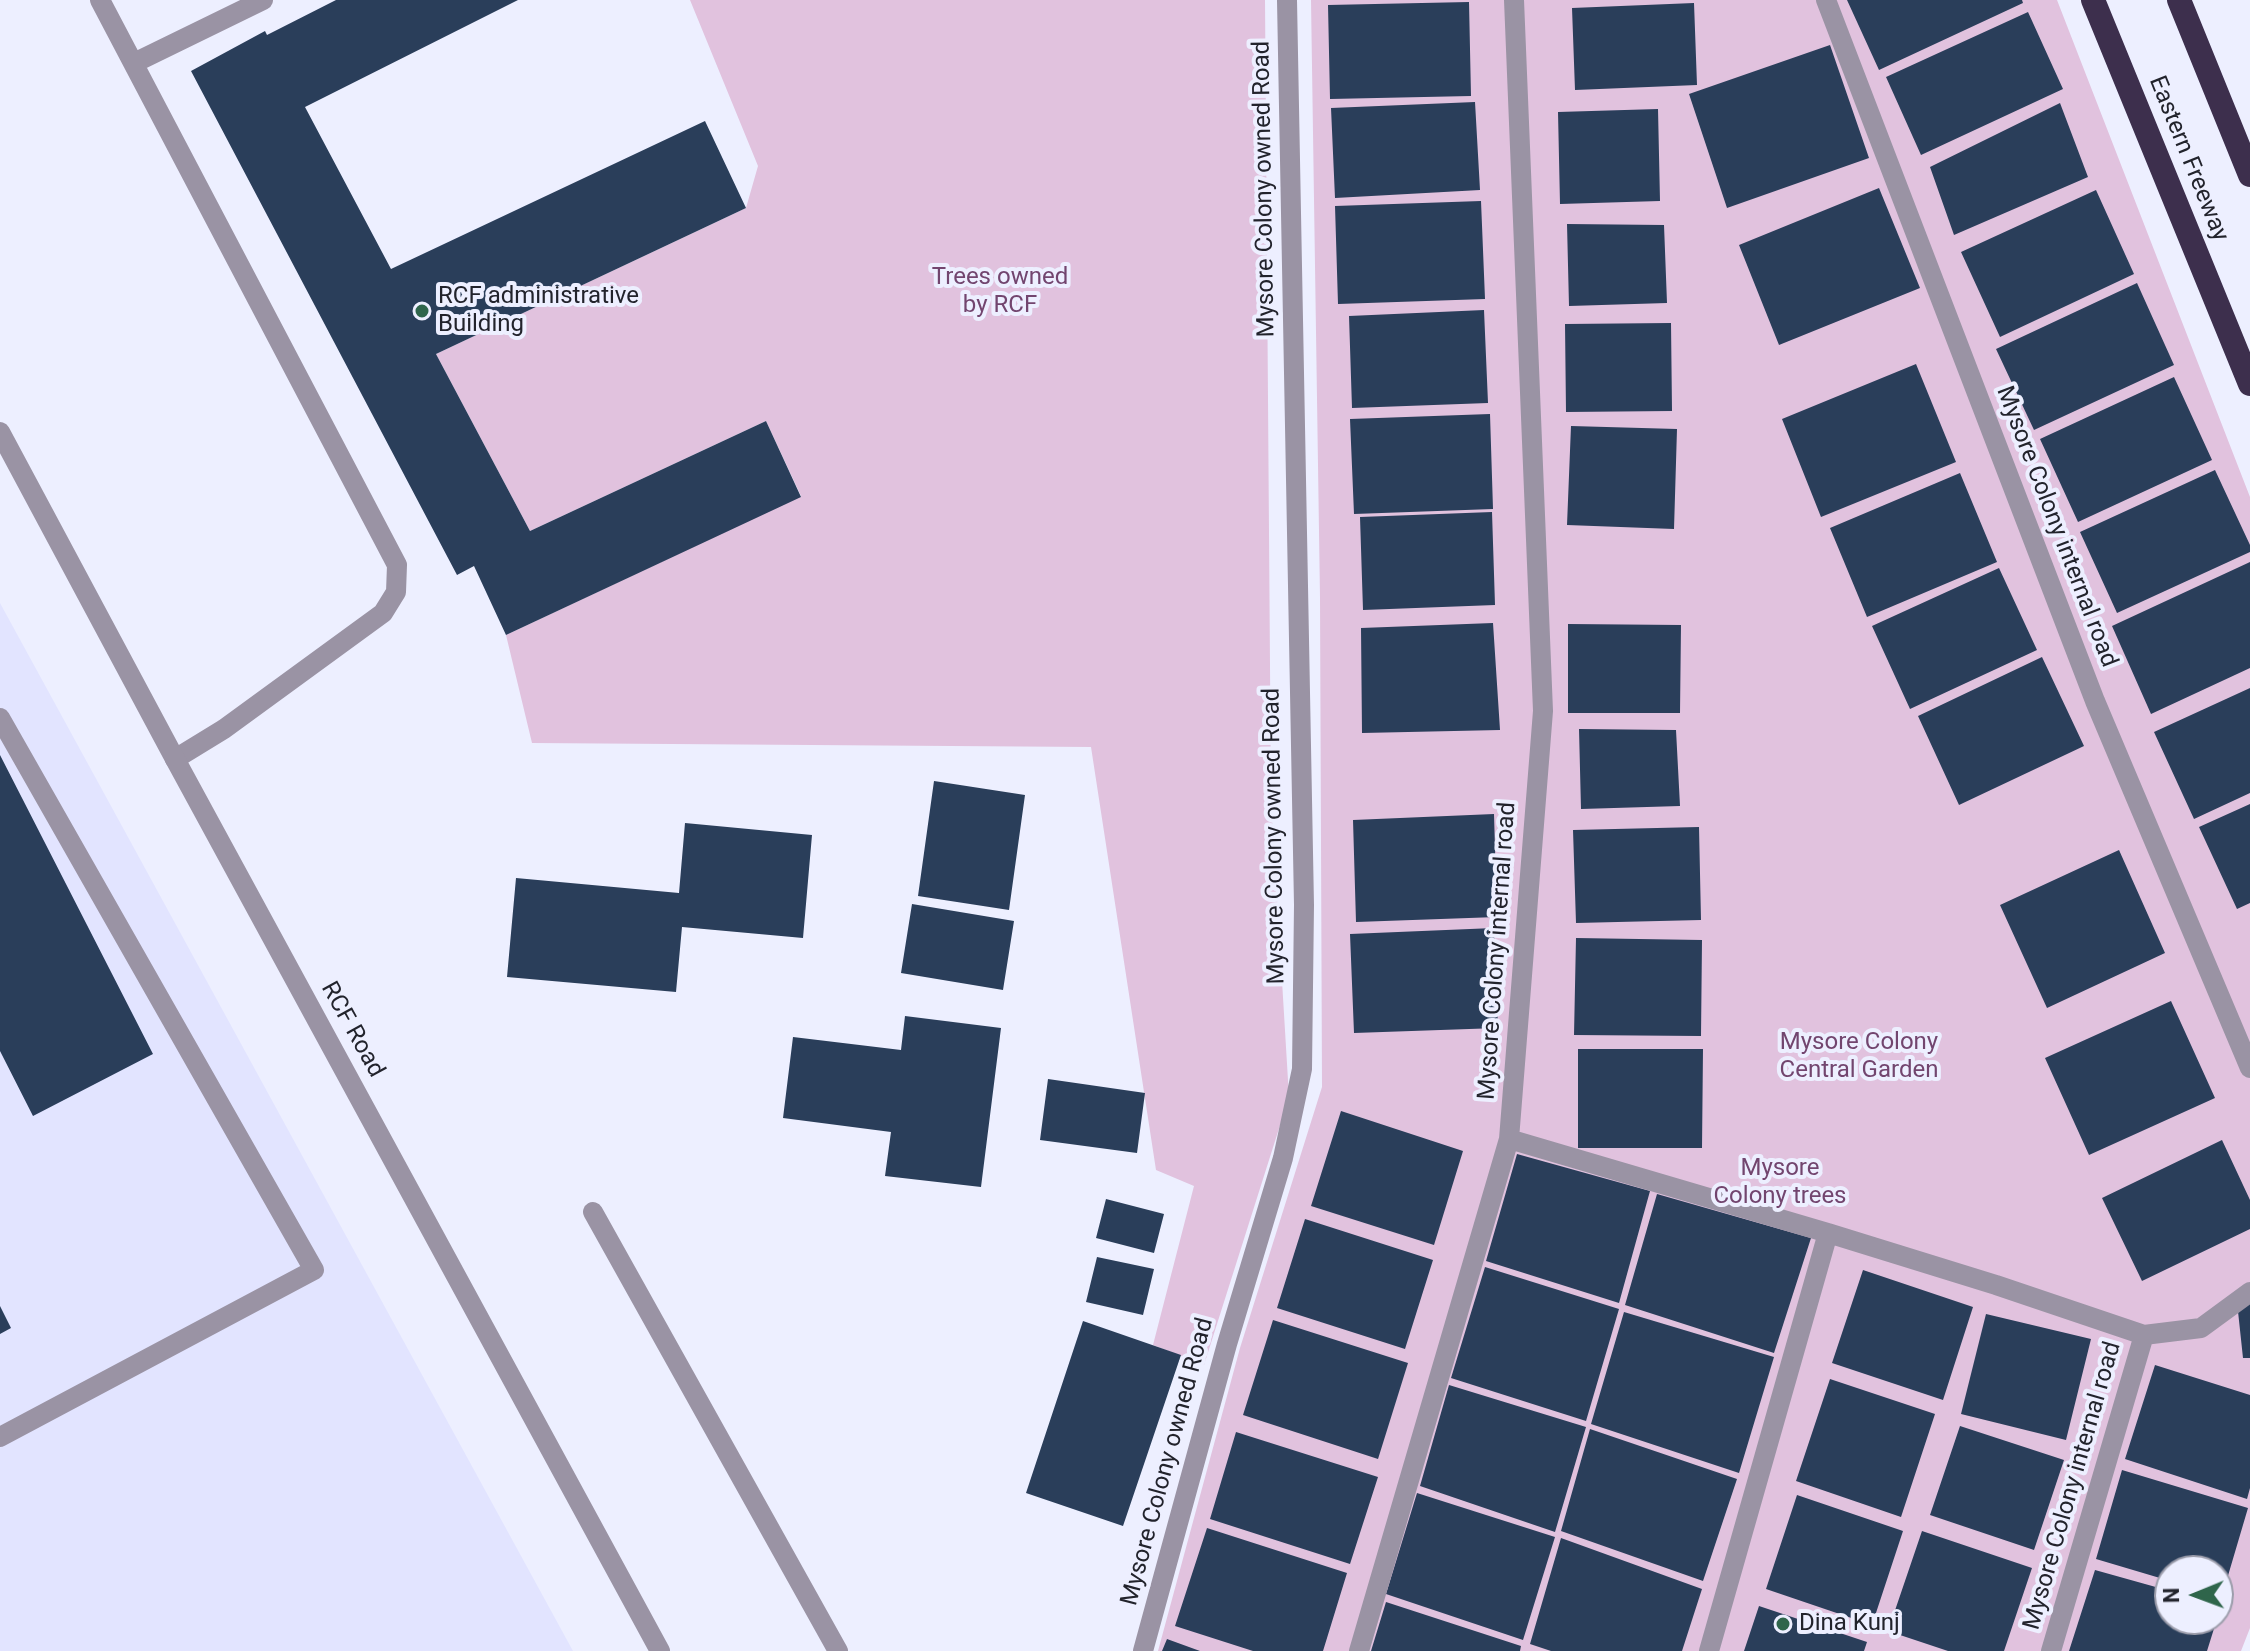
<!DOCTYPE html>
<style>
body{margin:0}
#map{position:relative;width:2250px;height:1651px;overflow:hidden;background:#edefff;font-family:Roboto,sans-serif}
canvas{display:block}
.north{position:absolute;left:2154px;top:1555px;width:80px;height:80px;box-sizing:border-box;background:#edefff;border:2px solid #9c9dab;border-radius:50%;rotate:269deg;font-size:22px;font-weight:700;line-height:32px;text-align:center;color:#22232c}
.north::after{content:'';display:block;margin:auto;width:28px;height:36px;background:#2f654b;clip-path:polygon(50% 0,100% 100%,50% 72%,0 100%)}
</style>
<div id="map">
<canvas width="2250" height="1651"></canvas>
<div class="north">N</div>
</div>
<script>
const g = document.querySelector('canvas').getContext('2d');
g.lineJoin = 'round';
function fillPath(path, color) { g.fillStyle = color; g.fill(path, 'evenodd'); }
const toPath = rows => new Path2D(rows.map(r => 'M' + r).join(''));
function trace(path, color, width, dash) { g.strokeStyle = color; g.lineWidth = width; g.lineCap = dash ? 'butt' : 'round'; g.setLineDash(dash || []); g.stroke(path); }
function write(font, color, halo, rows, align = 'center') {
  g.font = font + ' Roboto,sans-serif'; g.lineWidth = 8; g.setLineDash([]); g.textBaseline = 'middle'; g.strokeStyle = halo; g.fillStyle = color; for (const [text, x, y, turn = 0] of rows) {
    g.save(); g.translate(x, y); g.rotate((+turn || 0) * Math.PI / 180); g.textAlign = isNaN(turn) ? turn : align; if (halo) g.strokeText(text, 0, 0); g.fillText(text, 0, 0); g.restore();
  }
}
fillPath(toPath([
 [0,603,573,1651,0,1651]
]), '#e2e4ff');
fillPath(toPath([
 [690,0,1265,0,1271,798,1289,1097,1204,1365,1153,1345,1194,1186,1156,1170,1091,747,532,743,506,635,801,496,766,421,530,531,436,354,746,208,758,166],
 [1311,0,2057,0,2250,497,2250,1628,2241,1651,1158,1651,1240,1348,1322,1087,1320,597],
 [2170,1571,2218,1571,2218,1619,2170,1619]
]), '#e1c2de');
fillPath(toPath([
 [336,0,518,0,305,107,391,269,705,121,746,208,436,354,530,531,766,421,801,497,506,635,474,566,457,575,191,71,265,31,267,35],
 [1847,0,2022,0,2023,3,1879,70],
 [1469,2,1471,96,1330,99,1328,5],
 [1694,3,1697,85,1575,90,1572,8],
 [2028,12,2063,89,1921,155,1886,77],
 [1830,45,1869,158,1727,208,1689,94],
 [1475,102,1480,190,1335,198,1331,108],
 [2060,103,2088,177,1954,235,1930,167],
 [1658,109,1660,201,1560,204,1558,112],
 [1879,188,1920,288,1779,345,1739,245],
 [2096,190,2134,274,2000,337,1961,252],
 [1481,201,1485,299,1338,304,1335,206],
 [1567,224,1664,225,1667,303,1569,306],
 [2137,283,2174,365,2034,430,1996,349],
 [1484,310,1488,403,1352,408,1349,316],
 [1671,323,1672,411,1566,412,1565,324],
 [1916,364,1956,462,1821,517,1782,419],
 [2174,377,2212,460,2078,522,2040,439],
 [1490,414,1493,509,1354,514,1350,419],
 [1571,426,1677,429,1674,529,1567,525],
 [2215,470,2250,545,2250,552,2117,613,2080,532],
 [1960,473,1997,562,1867,617,1830,528],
 [1492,512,1495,605,1363,610,1360,517],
 [2250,562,2250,668,2151,714,2112,626],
 [1999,568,2037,650,1910,709,1872,626],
 [1493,623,1500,730,1362,733,1361,628],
 [1568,624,1681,625,1680,713,1568,713],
 [2042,657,2084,746,1959,805,1918,716],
 [2250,688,2250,793,2194,819,2154,732],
 [1579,729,1676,730,1680,806,1581,809],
 [0,755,153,1054,33,1116,0,1051],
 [934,781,1025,795,1009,910,918,896],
 [2250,804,2250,903,2237,909,2199,827],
 [1494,814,1497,917,1356,922,1353,820],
 [685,823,812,835,803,938,682,927,676,992,507,977,516,878,679,893],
 [1699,827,1701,920,1576,923,1573,830],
 [2119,850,2165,953,2047,1008,2000,905],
 [912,904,1014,921,1003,990,901,973],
 [1494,928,1498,1028,1354,1033,1350,934],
 [1576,938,1702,940,1701,1036,1574,1035],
 [2171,1001,2215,1098,2089,1155,2045,1058],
 [905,1016,1001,1028,981,1187,885,1176,891,1132,783,1118,793,1037,901,1050],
 [1578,1049,1703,1049,1702,1148,1578,1148],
 [1048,1079,1145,1093,1137,1153,1040,1140],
 [1341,1111,1463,1151,1434,1245,1311,1206],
 [2222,1140,2250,1200,2250,1229,2142,1281,2102,1198],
 [1517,1154,1650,1191,1619,1303,1486,1261],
 [1657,1194,1811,1238,1774,1353,1625,1305],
 [1106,1199,1164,1214,1154,1253,1096,1238],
 [1305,1219,1433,1260,1405,1349,1277,1308],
 [1097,1257,1154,1269,1143,1315,1086,1302],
 [1485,1267,1619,1309,1586,1421,1451,1378],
 [1863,1270,1973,1307,1943,1400,1832,1363],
 [2250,1300,2250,1358,2243,1358,2237,1302],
 [0,1306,11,1328,0,1334],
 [1624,1312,1774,1357,1739,1473,1591,1424],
 [1986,1314,2091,1339,2066,1440,1961,1414],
 [1273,1320,1408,1363,1378,1459,1243,1415],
 [1083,1321,1181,1355,1123,1526,1026,1493],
 [2155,1365,2250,1395,2250,1488,2247,1499,2125,1459],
 [1830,1379,1935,1414,1901,1517,1796,1481],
 [1449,1385,1586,1427,1555,1532,1420,1486],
 [1960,1426,2064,1460,2034,1550,1930,1515],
 [1590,1429,1737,1479,1703,1581,1561,1531],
 [1236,1432,1378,1477,1350,1564,1210,1519],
 [2122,1470,2248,1508,2222,1596,2218,1595,2218,1571,2170,1571,2170,1581,2096,1559],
 [1417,1493,1555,1537,1523,1640,1386,1594],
 [1797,1495,1903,1531,1872,1625,1766,1589],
 [1207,1528,1347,1573,1323,1651,1253,1651,1175,1626],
 [1922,1531,2032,1568,2004,1651,1948,1651,1888,1631],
 [1561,1538,1702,1589,1682,1651,1551,1651,1530,1644],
 [2095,1570,2170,1591,2170,1619,2217,1619,2207,1651,2069,1651],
 [1386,1602,1521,1646,1520,1651,1371,1651],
 [1759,1606,1867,1642,1864,1651,1744,1651],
 [1167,1639,1200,1651,1162,1651]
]), '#2a3e5a');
trace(toPath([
 [100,0,397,565,396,592,383,613,224,729,175,759],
 [134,63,263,0],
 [0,718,314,1270,0,1437],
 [593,1212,838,1651]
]), '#9a93a4', 20);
trace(toPath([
 [1826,0,2095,701,2250,1068],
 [1509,1139,1828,1233,1709,1651],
 [1828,1233,1996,1285,2144,1335,2201,1328,2250,1292],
 [1143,1651,1227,1344,1283,1158,1302,1069,1304,905,1287,0],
 [1359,1651,1509,1139,1543,711,1514,0],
 [2051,1651,2144,1335]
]), '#9a93a4', 20);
trace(toPath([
 [0,432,175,759,660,1651]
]), '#9a93a4', 20);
trace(toPath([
 [2093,0,2250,384],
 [2179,0,2250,175]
]), '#3d2f4d', 24);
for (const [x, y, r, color] of [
 [422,311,8,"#2f654b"],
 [1783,1624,8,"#2f654b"]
]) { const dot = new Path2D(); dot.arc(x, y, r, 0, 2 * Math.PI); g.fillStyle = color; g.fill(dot); trace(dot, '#edefff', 3); }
write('24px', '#22232c', '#edefff', [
 ["Eastern Freeway",2188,159,68],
 ["Mysore Colony owned Road",1265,189,-91],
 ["Mysore Colony internal road",2056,527,69],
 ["Mysore Colony owned Road",1275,836,-91],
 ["Mysore Colony internal road",1498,951,-86],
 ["RCF Road",352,1030,61],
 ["Mysore Colony owned Road",1168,1462,-75],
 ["Mysore Colony internal road",2073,1486,-74]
]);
write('24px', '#72456f', '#edefff', [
 ["Trees owned",1000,278],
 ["by RCF",1000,306],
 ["Mysore Colony",1859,1043],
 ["Central Garden",1859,1071],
 ["Mysore",1780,1169],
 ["Colony trees",1780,1197]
]);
write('24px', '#22232c', '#edefff', [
 ["RCF administrative",438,297],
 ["Building",438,325],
 ["Dina Kunj",1799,1624]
], 'left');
</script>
